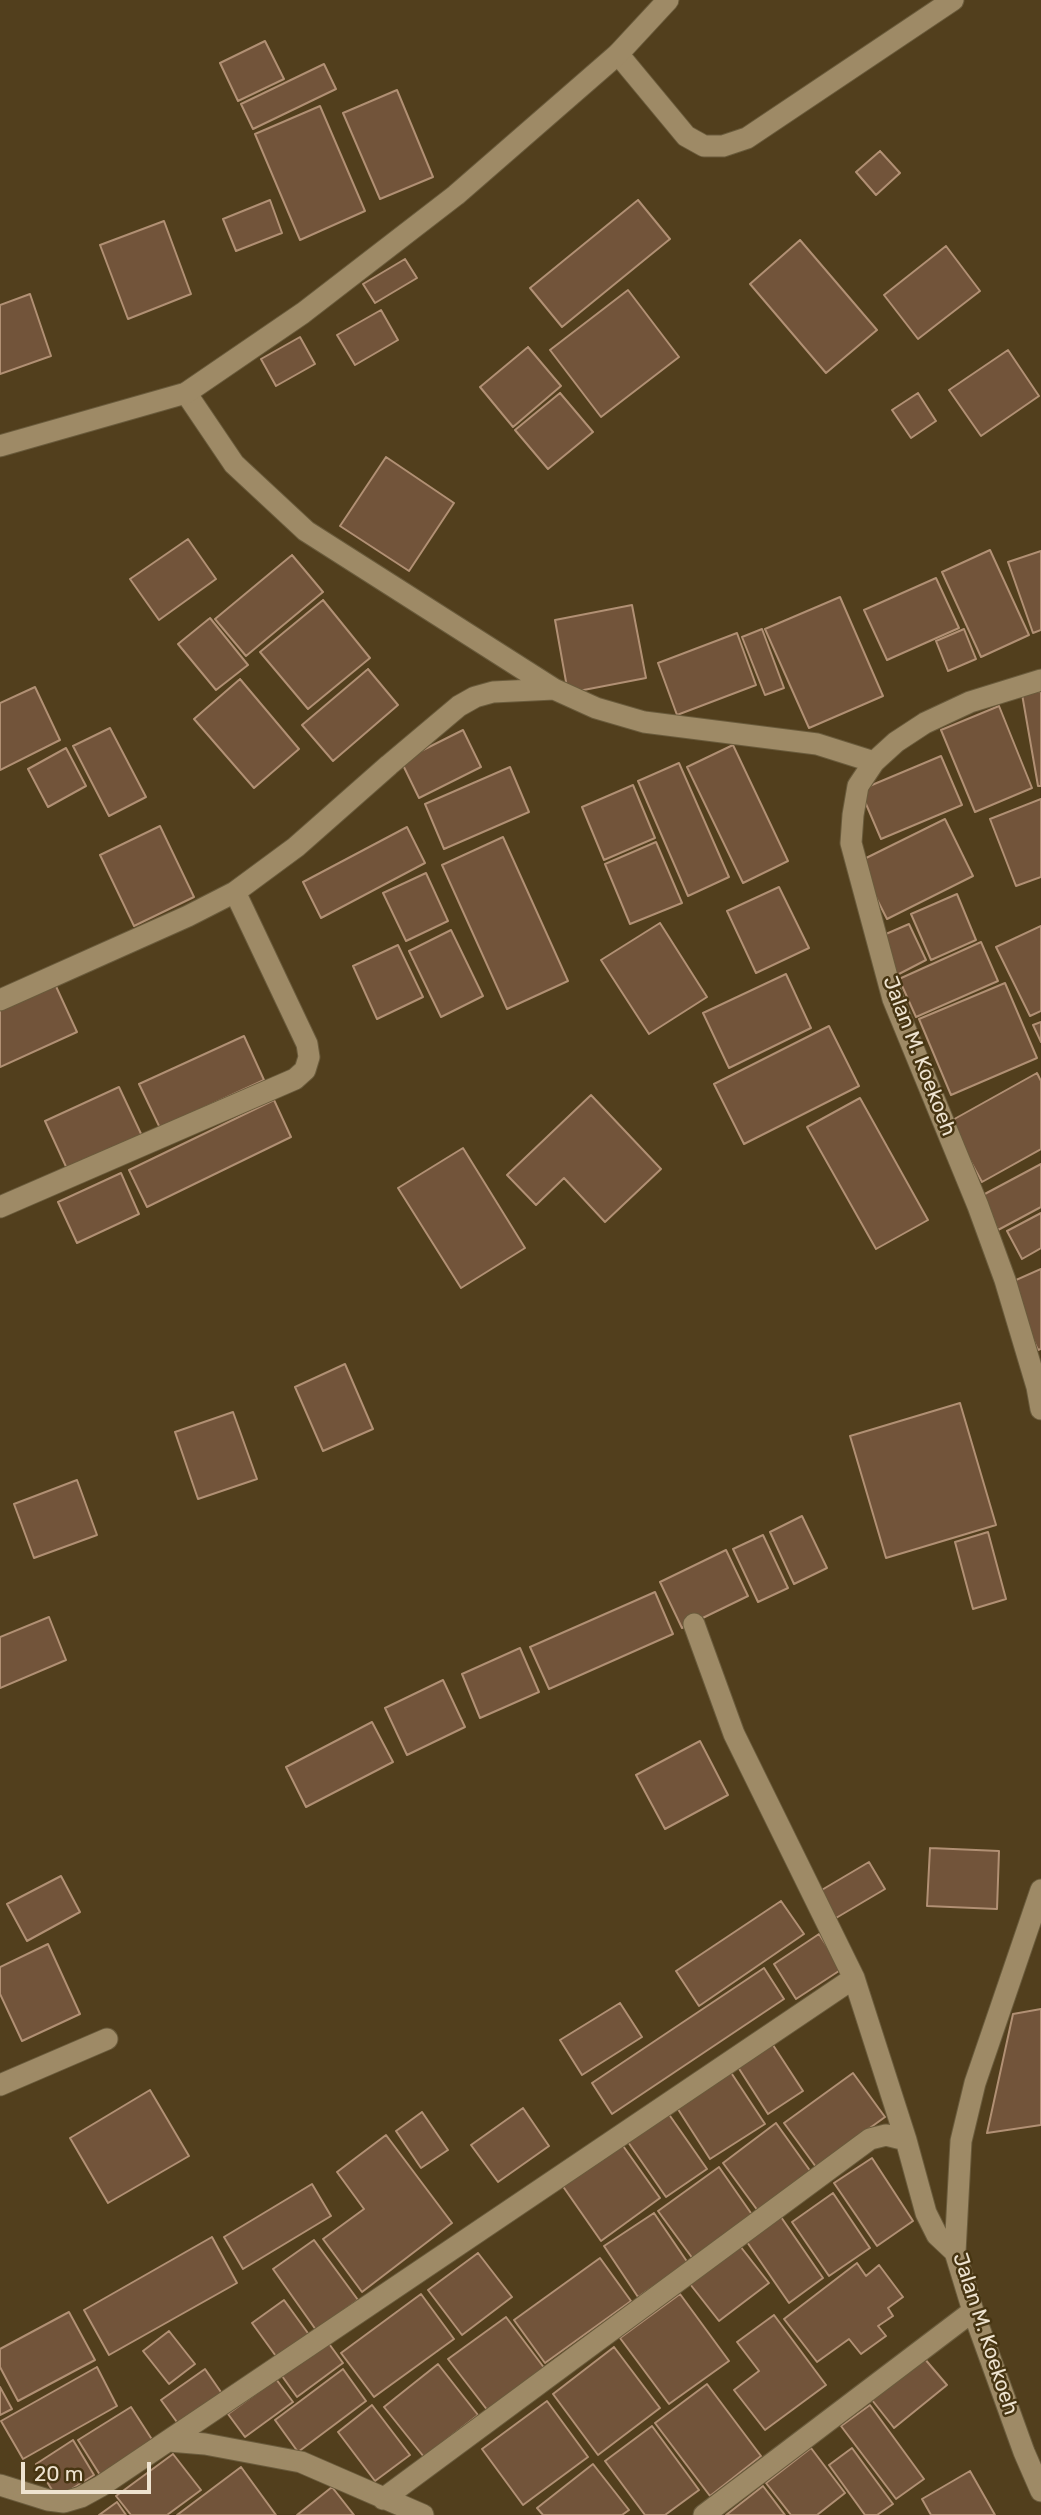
<!DOCTYPE html>
<style>
body{margin:0}
#map{position:relative;width:1041px;height:2515px;overflow:hidden;background:#523f1d;font-family:Rubik,sans-serif}
canvas{display:block}
.scale{position:absolute;left:21px;top:2462px;width:130px;height:32px;box-sizing:border-box;border:4px solid #eee3d0;border-top:0;padding-left:9px;font-size:21px;line-height:24px;white-space:nowrap;color:#eee3d0;-webkit-text-stroke:5px #473512;paint-order:stroke}
</style>
<div id="map">
<canvas width="1041" height="2515"></canvas>
<div class="scale">20 m</div>
</div>
<script>
const g = document.querySelector('canvas').getContext('2d');
g.lineJoin = 'round';
function fillPath(path, color) { g.fillStyle = color; g.fill(path, 'evenodd'); }
const toPath = rows => new Path2D(rows.map(r => 'M' + r).join(''));
function trace(path, color, width, dash) { g.strokeStyle = color; g.lineWidth = width; g.lineCap = dash ? 'butt' : 'round'; g.setLineDash(dash || []); g.stroke(path); }
function write(font, color, halo, rows, align = 'center') {
  g.font = font + ' Rubik,sans-serif'; g.lineWidth = 5; g.setLineDash([]); g.textBaseline = 'middle'; g.strokeStyle = halo; g.fillStyle = color; for (const [text, x, y, turn = 0] of rows) {
    g.save(); g.translate(x, y); g.rotate((+turn || 0) * Math.PI / 180); g.textAlign = isNaN(turn) ? turn : align; if (halo) g.strokeText(text, 0, 0); g.fillText(text, 0, 0); g.restore();
  }
}
const building = toPath([
 [265,41,284,79,238,101,220,63,265,41],
 [324,64,336,89,253,129,241,104,324,64],
 [397,90,433,177,380,199,343,113,397,90],
 [320,106,365,211,300,240,255,134,320,106],
 [880,151,900,173,876,195,856,172,880,151],
 [270,200,282,233,236,251,223,219,270,200],
 [638,200,670,239,562,327,530,288,638,200],
 [164,221,191,294,128,319,100,245,164,221],
 [800,240,877,330,826,373,750,284,800,240],
 [946,246,980,291,918,339,884,295,946,246],
 [405,259,417,278,375,303,363,284,405,259],
 [628,290,679,357,601,417,550,350,628,290],
 [30,294,51,356,0,374,0,305,30,294],
 [381,310,398,340,355,365,337,335,381,310],
 [300,337,315,364,276,386,261,359,300,337],
 [528,347,561,386,513,427,480,387,528,347],
 [1008,350,1039,396,981,436,949,390,1008,350],
 [560,393,593,432,548,469,515,430,560,393],
 [918,393,936,421,911,438,892,410,918,393],
 [386,457,454,503,409,571,340,526,386,457],
 [188,539,216,579,159,620,130,579,188,539],
 [990,550,1029,635,981,657,942,572,990,550],
 [1041,551,1041,630,1033,633,1008,562,1041,551],
 [292,555,323,592,246,656,215,619,292,555],
 [936,578,959,628,887,660,864,610,936,578],
 [840,597,883,696,809,728,765,629,840,597],
 [323,600,370,658,308,709,260,652,323,600],
 [632,605,646,678,568,693,555,620,632,605],
 [210,618,248,665,216,690,178,644,210,618],
 [762,629,784,688,765,695,742,637,762,629],
 [964,629,976,659,948,671,936,641,964,629],
 [737,633,756,685,677,715,658,663,737,633],
 [368,669,398,705,333,761,302,725,368,669],
 [240,679,299,749,254,788,194,719,240,679],
 [35,687,60,740,0,770,0,703,35,687],
 [1041,691,1041,786,1038,786,1022,694,1041,691],
 [999,706,1032,788,975,812,941,730,999,706],
 [110,728,146,797,109,816,73,746,110,728],
 [463,730,481,767,419,798,401,761,463,730],
 [733,745,788,861,743,883,687,767,733,745],
 [66,748,86,786,48,807,28,769,66,748],
 [941,756,962,805,881,839,860,790,941,756],
 [679,763,729,877,688,896,638,781,679,763],
 [510,767,529,812,444,849,425,804,510,767],
 [633,785,655,838,604,860,582,807,633,785],
 [1041,799,1041,877,1016,886,990,819,1041,799],
 [945,819,973,876,887,919,858,862,945,819],
 [160,826,194,897,134,926,100,855,160,826],
 [407,827,425,863,321,918,303,882,407,827],
 [503,837,568,981,507,1009,442,865,503,837],
 [656,842,682,903,630,924,605,864,656,842],
 [426,873,448,921,406,941,383,893,426,873],
 [779,887,809,948,756,973,727,911,779,887],
 [957,894,976,940,931,960,911,914,957,894],
 [660,923,707,997,649,1034,601,960,660,923],
 [909,924,926,960,897,975,879,937,909,924],
 [1041,926,1041,1011,1030,1016,996,947,1041,926],
 [451,930,483,996,441,1017,409,951,451,930],
 [981,942,998,981,916,1017,899,979,981,942],
 [398,945,423,997,377,1019,353,966,398,945],
 [786,974,811,1028,729,1068,703,1013,786,974],
 [54,982,77,1032,0,1067,0,1006,54,982],
 [1005,983,1037,1058,951,1095,919,1019,1005,983],
 [1041,1022,1041,1042,1033,1025,1041,1022],
 [829,1026,859,1086,744,1144,714,1084,829,1026],
 [244,1036,264,1080,160,1128,139,1084,244,1036],
 [1037,1073,1041,1081,1041,1149,982,1182,949,1122,1037,1073],
 [119,1087,143,1138,68,1171,45,1121,119,1087],
 [591,1095,661,1169,605,1222,564,1178,536,1205,507,1175,591,1095],
 [860,1098,928,1220,876,1249,807,1127,860,1098],
 [274,1100,291,1137,147,1207,129,1170,274,1100],
 [463,1148,525,1248,461,1288,398,1188,463,1148],
 [1041,1164,1041,1207,998,1230,981,1196,1041,1164],
 [121,1173,139,1214,77,1243,58,1202,121,1173],
 [1041,1213,1041,1248,1022,1259,1007,1231,1041,1213],
 [1041,1269,1041,1349,1038,1350,1007,1284,1041,1269],
 [345,1364,373,1429,323,1451,295,1387,345,1364],
 [960,1403,996,1525,886,1558,850,1436,960,1403],
 [233,1412,257,1479,198,1499,175,1432,233,1412],
 [77,1480,97,1535,34,1558,14,1504,77,1480],
 [802,1516,827,1568,794,1584,770,1532,802,1516],
 [988,1532,1006,1599,973,1609,955,1542,988,1532],
 [763,1535,788,1588,758,1602,733,1549,763,1535],
 [726,1550,748,1596,682,1628,660,1582,726,1550],
 [655,1592,673,1634,549,1689,530,1647,655,1592],
 [49,1617,66,1660,0,1688,0,1637,49,1617],
 [520,1648,539,1692,480,1718,462,1674,520,1648],
 [443,1680,465,1727,407,1755,385,1708,443,1680],
 [372,1722,393,1762,306,1807,286,1767,372,1722],
 [700,1741,728,1795,665,1829,636,1775,700,1741],
 [930,1848,999,1851,997,1909,927,1906,930,1848],
 [869,1862,885,1889,836,1918,820,1891,869,1862],
 [61,1876,80,1912,27,1941,7,1904,61,1876],
 [781,1901,804,1934,699,2006,676,1971,781,1901],
 [819,1934,842,1969,796,1999,774,1964,819,1934],
 [48,1944,80,2014,22,2041,0,1994,0,1967,48,1944],
 [764,1968,784,1999,612,2114,592,2083,764,1968],
 [620,2003,642,2037,582,2075,560,2040,620,2003],
 [1041,2009,1041,2125,987,2133,1013,2014,1041,2009],
 [771,2042,803,2091,768,2114,736,2064,771,2042],
 [728,2068,765,2124,710,2159,674,2103,728,2068],
 [853,2073,885,2117,816,2167,784,2123,853,2073],
 [150,2090,189,2156,108,2203,70,2138,150,2090],
 [523,2108,549,2146,498,2182,471,2145,523,2108],
 [422,2112,448,2150,421,2168,396,2131,422,2112],
 [668,2113,707,2169,666,2197,628,2142,668,2113],
 [776,2123,811,2172,758,2211,723,2163,776,2123],
 [386,2135,452,2223,362,2292,323,2239,364,2209,337,2172,386,2135],
 [621,2143,660,2198,601,2241,562,2185,621,2143],
 [872,2158,913,2221,877,2246,834,2183,872,2158],
 [719,2167,753,2216,693,2259,658,2211,719,2167],
 [312,2184,331,2216,243,2269,224,2237,312,2184],
 [833,2193,870,2248,829,2276,792,2222,833,2193],
 [654,2213,688,2263,638,2297,604,2246,654,2213],
 [781,2217,823,2278,789,2303,747,2242,781,2217],
 [212,2237,237,2283,109,2355,84,2310,212,2237],
 [314,2240,358,2300,316,2330,273,2269,314,2240],
 [740,2246,769,2283,719,2321,690,2284,740,2246],
 [478,2253,512,2297,462,2335,428,2290,478,2253],
 [600,2258,631,2301,545,2363,514,2320,600,2258],
 [857,2263,866,2276,879,2265,903,2297,888,2308,893,2316,878,2326,886,2336,861,2354,849,2339,817,2362,784,2319,857,2263],
 [421,2294,454,2339,374,2397,341,2353,421,2294],
 [680,2294,729,2361,669,2404,620,2338,680,2294],
 [284,2300,310,2336,278,2359,252,2323,284,2300],
 [69,2312,95,2360,18,2401,0,2367,0,2349,69,2312],
 [774,2315,826,2385,765,2430,734,2390,759,2371,737,2342,774,2315],
 [506,2317,545,2369,488,2411,448,2359,506,2317],
 [169,2331,195,2364,169,2384,143,2351,169,2331],
 [327,2341,343,2363,297,2397,282,2376,327,2341],
 [614,2347,660,2408,598,2455,553,2394,614,2347],
 [924,2358,947,2385,894,2428,872,2400,924,2358],
 [438,2364,478,2415,424,2457,384,2407,438,2364],
 [97,2367,117,2406,23,2459,1,2421,97,2367],
 [205,2369,223,2395,179,2425,161,2400,205,2369],
 [343,2369,366,2401,298,2452,275,2420,343,2369],
 [276,2379,293,2402,245,2437,228,2414,276,2379],
 [707,2384,761,2456,710,2496,655,2423,707,2384],
 [0,2387,12,2409,0,2415,0,2387],
 [547,2401,588,2457,523,2505,482,2449,547,2401],
 [372,2405,410,2455,375,2481,338,2432,372,2405],
 [870,2405,924,2479,896,2499,841,2426,870,2405],
 [131,2407,153,2441,100,2475,78,2440,131,2407],
 [652,2426,699,2490,665,2515,645,2515,605,2461,652,2426],
 [73,2440,94,2475,57,2498,36,2464,73,2440],
 [811,2448,845,2493,817,2515,791,2515,766,2483,811,2448],
 [852,2448,893,2504,877,2515,865,2515,829,2465,852,2448],
 [173,2454,201,2490,167,2515,131,2515,116,2496,173,2454],
 [593,2464,629,2510,622,2515,543,2515,537,2508,593,2464],
 [241,2467,276,2515,177,2515,241,2467],
 [970,2471,995,2515,931,2515,922,2499,970,2471],
 [763,2486,785,2515,726,2515,763,2486],
 [332,2487,354,2515,297,2515,332,2487],
 [117,2502,126,2515,99,2515,117,2502]
]);
fillPath(building, '#72543a');
trace(building, '#b19074', 2);
const minor = toPath([
 [618,54,686,136,704,146,723,146,747,138,953,0],
 [186,393,234,464,306,531,554,689,596,708,644,722,817,744,874,762],
 [1041,680,970,702,925,723,896,742,874,762,858,786,853,815,851,843,893,999,978,1206,1005,1280,1037,1387,1041,1409],
 [0,1000,188,916,235,892,296,847,389,765,459,706,475,697,493,692,554,689],
 [0,1207,295,1079,305,1070,309,1057,307,1044,235,892],
 [694,1624,734,1734,854,1978,906,2140,926,2213,937,2235,955,2252],
 [1041,1890,975,2083,961,2141,955,2252,973,2311,1024,2452,1041,2491],
 [0,2085,107,2039],
 [169,2441,205,2444,301,2462,423,2515],
 [0,2485,48,2500,64,2502,81,2497,101,2486,854,1978],
 [383,2499,870,2139,886,2135,906,2140],
 [704,2515,973,2311]
]);
const tertiary = toPath([
 [0,446,186,393,303,313,456,195,618,54,668,0]
]);
trace(minor, '#6a5b3c', 23);
trace(tertiary, '#6a5b3c', 23);
trace(minor, '#9e8a66', 21);
trace(tertiary, '#9e8a66', 21);
write('21px', '#eee3d0', '#473512', [
 ["Jalan M. Koekoeh",919,1056,69],
 ["Jalan M. Koekoeh",985,2334,72]
]);
</script>
